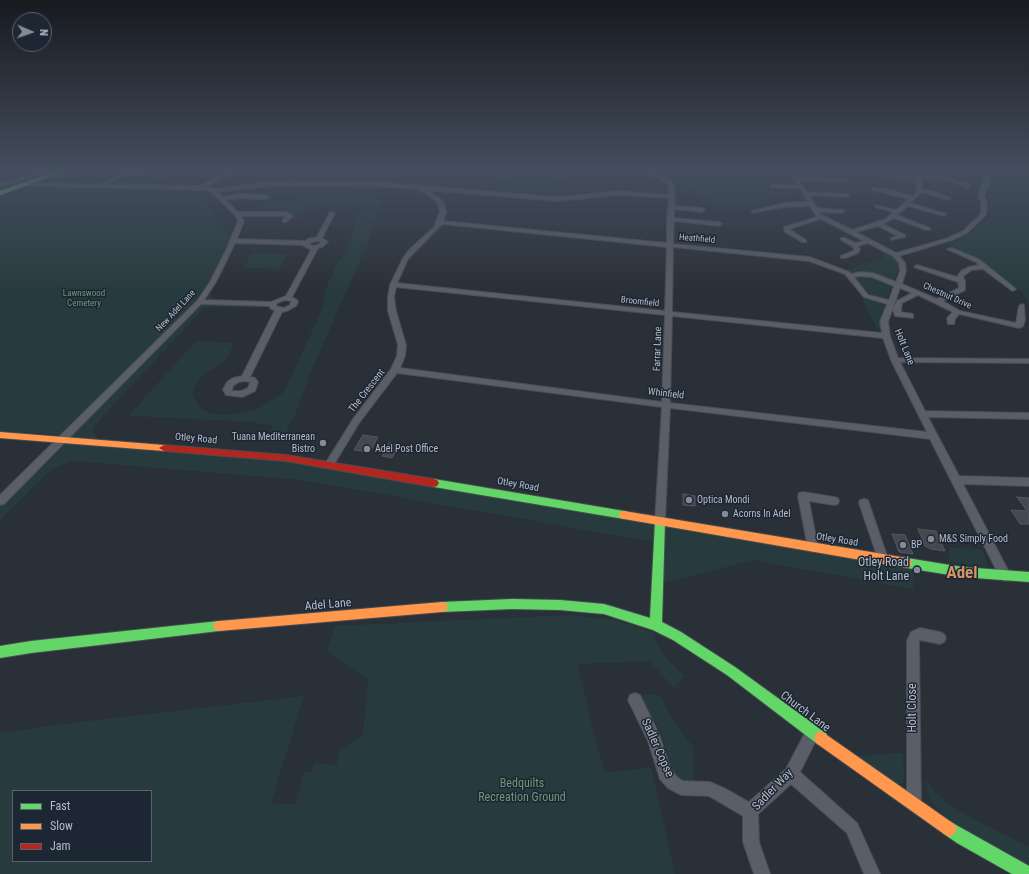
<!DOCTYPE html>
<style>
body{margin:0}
#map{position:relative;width:1029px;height:874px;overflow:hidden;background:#2a3038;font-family:"Roboto Condensed",sans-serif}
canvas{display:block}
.legend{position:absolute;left:12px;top:790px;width:140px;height:72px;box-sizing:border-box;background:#1d2633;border:1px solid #59626f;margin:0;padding:5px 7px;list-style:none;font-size:12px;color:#b4bcc9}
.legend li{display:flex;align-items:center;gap:8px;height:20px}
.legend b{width:20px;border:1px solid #59626f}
.north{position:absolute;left:12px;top:12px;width:40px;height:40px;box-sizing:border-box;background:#1d2633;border:1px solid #59626f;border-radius:50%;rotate:92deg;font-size:11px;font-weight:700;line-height:16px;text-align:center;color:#b4bcc9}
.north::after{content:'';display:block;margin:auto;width:14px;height:18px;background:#848b96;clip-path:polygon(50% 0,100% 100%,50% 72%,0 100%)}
</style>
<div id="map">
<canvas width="1029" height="874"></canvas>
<ul class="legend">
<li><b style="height:5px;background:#63d668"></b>Fast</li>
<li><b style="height:5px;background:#ff974d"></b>Slow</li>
<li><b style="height:5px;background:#b3261e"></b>Jam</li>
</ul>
<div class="north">N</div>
</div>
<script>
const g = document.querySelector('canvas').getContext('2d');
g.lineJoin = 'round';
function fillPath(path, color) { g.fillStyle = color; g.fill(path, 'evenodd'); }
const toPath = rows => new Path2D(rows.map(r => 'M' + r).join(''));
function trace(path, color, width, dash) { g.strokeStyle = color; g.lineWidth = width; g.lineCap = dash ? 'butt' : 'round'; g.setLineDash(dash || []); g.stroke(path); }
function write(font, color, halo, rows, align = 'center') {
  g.font = font + ' "Roboto Condensed",sans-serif'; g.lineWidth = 3; g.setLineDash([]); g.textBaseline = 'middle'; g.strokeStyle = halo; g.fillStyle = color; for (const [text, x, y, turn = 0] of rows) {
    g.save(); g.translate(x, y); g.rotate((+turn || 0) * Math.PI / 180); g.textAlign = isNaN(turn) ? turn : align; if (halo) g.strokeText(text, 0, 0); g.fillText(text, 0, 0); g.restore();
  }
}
fillPath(toPath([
 [56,170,82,170,60,178,60,181,204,185,221,187,240,186,211,190,38,183,39,181,36,180,0,192,0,189,2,190,35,180,31,178],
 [280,170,458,170,480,173,482,170,491,170,488,174,518,177,547,177,596,170,618,170,582,177,554,180,526,179,513,181,465,174,401,172,291,172,249,180,247,177],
 [644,170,731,170,744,172,747,179,769,191,788,195,728,209,678,181,670,182],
 [989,175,1029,177,1029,303,1022,292,1000,277,979,259,948,245,968,234,991,215,988,214,986,209,986,206,990,205,989,198,990,192,985,191,981,185,981,180,982,179,991,178],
 [27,188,196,191,233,241,207,291,216,299,264,300,259,308,210,307,202,310,95,425,92,430,99,442,286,458,915,564,913,589,752,560,658,585,659,543,301,480,72,461,52,469,0,520,0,501,66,435,0,431,0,195],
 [305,195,369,196,381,202,367,245,309,376,298,408,281,443,270,442,272,426,252,422,132,416,130,414,196,341,235,343,224,362,199,378,192,395,202,410,218,415,241,413,258,409,284,392,324,305,325,291,337,263,343,256,353,236,355,223,362,208,354,204,308,204,300,217,253,217,265,202,300,202],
 [886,252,893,257,899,266,894,280,865,272,851,273,846,270,885,257,881,253],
 [254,253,284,254,287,256,279,269,244,268,250,255],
 [858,275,868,275,888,283,891,287,889,295,887,297,877,298,865,294,855,278],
 [859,293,884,305,885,306,880,321,880,329,877,328],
 [949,547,982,550,988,565,986,567,948,562],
 [568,615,615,620,652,632,664,656,685,677,674,688,649,661,578,664,590,718,605,773,651,767,675,874,0,874,0,733,63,724,304,696,271,803,295,804,304,772,311,772,314,763,336,765,341,748,345,748,363,734,368,680,327,651,335,626],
 [13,791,151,791,151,861,13,861],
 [650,694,661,697,672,718,693,747,694,782,682,780,673,774,661,732,640,696],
 [903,753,904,782,898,785,857,756],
 [926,781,929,782,935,792,946,802,973,819,1029,847,1029,866,952,824,930,800,928,795]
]), '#273a3e');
const building = toPath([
 [363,435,378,437,370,452,354,450,363,435],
 [389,443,399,445,392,458,382,456,389,443],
 [683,494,695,496,695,506,683,505,683,494],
 [1017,497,1029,498,1029,524,1020,524,1011,510,1027,511,1017,497],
 [918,529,936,531,945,551,931,549,925,546,918,529],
 [892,534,905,535,913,554,899,552,892,534]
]);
fillPath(building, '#444950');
trace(building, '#52575f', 1);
const street = toPath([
 [46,170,55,170,0,187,0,183,46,170],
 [236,170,244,170,225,177,206,187,213,189,260,183,291,181,389,183,557,197,619,191,669,195,668,183,642,170,649,170,672,181,675,188,674,206,702,208,705,210,702,212,674,209,674,218,719,222,722,224,719,226,674,221,673,244,810,257,849,272,851,274,860,272,873,273,896,282,900,271,899,263,893,256,868,243,858,246,860,249,858,253,845,258,841,258,841,256,853,251,854,249,852,246,841,240,841,238,845,238,855,243,864,241,821,219,789,229,806,240,806,242,802,242,785,232,784,227,817,217,810,206,784,207,752,213,752,211,784,203,808,202,800,188,772,188,769,186,772,184,798,185,788,172,757,170,791,170,797,177,846,179,846,181,844,182,799,180,807,192,849,194,849,196,847,197,809,195,817,208,844,210,844,212,842,213,819,212,820,214,852,230,886,219,893,212,875,207,875,205,896,210,909,199,872,190,872,188,888,189,912,196,916,193,917,183,917,181,854,172,852,170,917,178,916,170,920,170,921,174,950,178,970,185,971,186,968,188,949,181,922,177,922,189,936,192,951,198,948,200,922,192,910,203,947,214,944,216,908,206,897,215,930,228,930,230,926,230,894,218,883,224,905,235,905,237,891,240,891,238,898,236,878,226,856,232,896,253,948,238,963,231,981,214,981,202,978,197,984,180,981,170,986,170,990,180,984,197,987,202,986,215,967,233,952,240,899,256,905,263,906,271,902,284,937,299,959,288,958,282,914,267,917,265,957,277,961,271,969,267,979,265,976,262,947,249,952,248,980,260,1016,289,1013,291,1011,290,983,269,972,270,963,276,965,281,965,290,943,301,960,311,1016,323,1019,306,1022,304,1024,305,1025,320,1023,326,1019,328,959,314,955,319,954,324,948,324,947,318,953,312,918,295,902,303,901,309,901,312,913,314,913,318,895,316,893,309,897,301,912,293,900,288,888,322,890,336,898,358,1029,359,1029,363,900,362,925,411,1029,413,1029,419,928,417,959,476,1029,478,1029,486,963,484,1011,576,1009,579,1005,581,1001,579,930,439,670,408,665,521,664,524,660,525,656,524,655,521,662,407,397,373,359,423,333,466,327,466,325,464,353,419,391,369,397,356,398,345,388,311,388,297,390,285,403,258,410,249,434,227,440,212,438,204,435,200,419,189,389,187,291,185,260,187,217,192,223,197,238,194,266,195,269,197,266,199,238,198,225,200,238,212,286,212,293,216,285,223,282,221,286,216,241,216,244,221,237,239,305,241,308,239,317,237,330,212,335,213,322,238,328,242,322,247,318,248,292,297,297,300,298,302,296,306,287,311,282,312,250,377,255,378,258,382,255,391,242,397,226,395,223,390,227,382,233,378,242,376,275,310,271,309,269,306,201,304,4,504,0,505,0,495,197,301,210,282,227,248,238,221,235,215,211,192,204,190,28,186,26,185,26,183,100,184,124,172,163,174,165,175,163,176,125,175,107,184,199,186,221,175,236,170],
 [426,190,557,201,619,195,669,198,667,219,667,243,443,221,446,212,444,204,439,198,426,190],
 [442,224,667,247,665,311,397,283,408,259,442,224],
 [318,241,321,242,318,245,312,246,309,244,312,242,318,241],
 [235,243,302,245,311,250,286,296,271,302,204,300,216,282,235,243],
 [673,247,809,261,845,274,864,297,887,304,880,322,882,333,672,312,673,247],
 [860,276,872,277,894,286,889,300,868,295,854,277,860,276],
 [396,287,665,315,662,402,400,368,405,356,406,345,396,311,394,297,396,287],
 [285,300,291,301,290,305,284,308,276,306,277,303,285,300],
 [672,316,883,338,891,360,927,432,670,403,672,316],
 [245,381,250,382,248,388,241,391,232,391,233,386,239,382,245,381],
 [953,170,958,170,960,174,956,175,953,170],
 [803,492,834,497,838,498,839,501,838,504,834,505,809,501,818,548,817,551,813,552,809,551,808,548,798,496,799,493,803,492],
 [864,499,868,500,869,503,888,559,887,562,883,564,879,562,878,559,859,503,860,500,864,499],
 [920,628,940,632,944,634,946,638,944,642,940,644,920,640,919,641,921,803,919,808,914,810,909,808,907,803,907,641,911,632,920,628],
 [635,693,640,695,659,734,671,770,678,778,683,781,710,782,726,789,749,802,786,769,808,727,813,725,818,727,820,732,800,772,857,823,880,874,864,874,847,833,791,784,758,814,759,842,770,874,754,874,743,842,743,816,709,796,682,795,677,793,668,788,660,779,648,741,628,700,630,695,635,693]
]);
const fast = toPath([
 [60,170,68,170,0,195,0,191,60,170],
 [434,479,624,511,628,512,629,515,628,518,624,519,434,487,431,486,429,483,431,480,434,479],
 [660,517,664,518,665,521,662,622,681,632,735,667,826,733,828,738,826,743,821,745,816,743,727,675,673,640,653,630,604,614,560,610,512,609,442,612,438,611,436,607,438,603,442,602,512,599,560,600,604,604,650,618,655,521,656,518,660,517],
 [907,558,962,567,1029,572,1029,582,962,577,907,568,903,566,902,563,903,560,907,558],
 [219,621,223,622,225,626,223,630,219,631,31,653,0,658,0,646,31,641,219,621],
 [949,821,1029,866,1029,874,1012,874,957,843,944,834,941,829,944,824,949,821]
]);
const slow = toPath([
 [0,432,164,445,169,448,164,451,0,438,0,432],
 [624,511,907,558,911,560,912,563,911,566,907,568,624,519,620,518,619,515,620,512,624,511],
 [442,602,446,603,448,607,446,611,442,612,219,631,215,630,213,626,215,622,219,621,442,602],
 [821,731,954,824,957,829,954,834,949,837,944,834,816,743,814,738,816,733,821,731]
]);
const jam = toPath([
 [164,445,286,455,434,479,437,480,439,483,437,486,434,487,286,461,164,451,159,448,164,445]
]);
trace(street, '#484c53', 2);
trace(fast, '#484c53', 2);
trace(slow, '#484c53', 2);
trace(jam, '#484c53', 2);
fillPath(street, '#5a5e66');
fillPath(fast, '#63d668');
fillPath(slow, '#ff974d');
fillPath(jam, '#b3261e');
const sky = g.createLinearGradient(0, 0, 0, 293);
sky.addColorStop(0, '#171a1f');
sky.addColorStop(0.58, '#444e5e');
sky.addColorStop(1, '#444e5e00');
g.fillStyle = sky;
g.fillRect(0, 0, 1029, 293);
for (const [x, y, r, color] of [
 [323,443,4,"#848b96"],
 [367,449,4,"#848b96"],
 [689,500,4,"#848b96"],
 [725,514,4,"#848b96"],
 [931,539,4,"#848b96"],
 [903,545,4,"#848b96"],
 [917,570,4,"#848b96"]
]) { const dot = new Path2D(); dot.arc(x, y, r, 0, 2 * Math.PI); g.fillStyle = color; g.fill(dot); trace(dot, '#1d2633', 1.5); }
write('9px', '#b4bcc9', '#1d2633', [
 ["Heathfield",697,239,5],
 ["Chestnut Drive",947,296,24],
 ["Broomfield",640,302,6],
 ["New Adel Lane",176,311,-47]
]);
write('9px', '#6b9a76', '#1d2633', [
 ["Lawnswood",84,294],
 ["Cemetery",84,304]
]);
write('10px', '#b4bcc9', '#1d2633', [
 ["Holt Lane",904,347,68],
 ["Farrar Lane",658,349,-88],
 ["The Crescent",367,391,-52],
 ["Whinfield",666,394,7],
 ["Otley Road",196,439,5],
 ["Otley Road",518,485,10],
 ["Otley Road",837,540,9]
]);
write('10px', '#b4bcc9', '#1d2633', [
 ["Tuana Mediterranean",315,437,"right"],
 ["Bistro",315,449,"right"],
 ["Adel Post Office",375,449],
 ["Optica Mondi",697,500],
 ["Acorns In Adel",733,514],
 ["M&S Simply Food",939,539],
 ["BP",911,545]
], 'left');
write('12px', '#b4bcc9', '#1d2633', [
 ["Otley Road",909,563],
 ["Holt Lane",909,577]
], 'right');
write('12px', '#b4bcc9', '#1d2633', [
 ["Adel Lane",328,605,-5],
 ["Holt Close",913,708,-90],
 ["Church Lane",805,712,37],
 ["Sadler Copse",657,748,66],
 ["Sadler Way",773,790,-46]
]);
write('12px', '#6b9a76', '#1d2633', [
 ["Bedquilts",522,784],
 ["Recreation Ground",522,798]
]);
write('bold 17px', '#d59563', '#1d2633', [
 ["Adel",962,574]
]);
</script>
